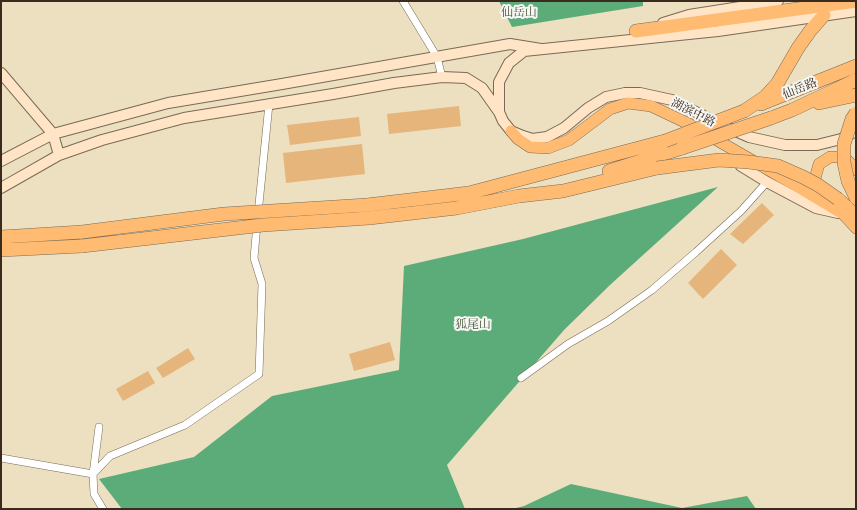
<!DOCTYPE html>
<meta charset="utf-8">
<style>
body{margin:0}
#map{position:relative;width:857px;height:510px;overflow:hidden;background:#ede0c0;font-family:"Old Standard TT",serif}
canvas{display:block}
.frame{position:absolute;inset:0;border:2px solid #3b2a1e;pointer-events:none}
</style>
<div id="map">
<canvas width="857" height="510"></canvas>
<div class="frame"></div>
</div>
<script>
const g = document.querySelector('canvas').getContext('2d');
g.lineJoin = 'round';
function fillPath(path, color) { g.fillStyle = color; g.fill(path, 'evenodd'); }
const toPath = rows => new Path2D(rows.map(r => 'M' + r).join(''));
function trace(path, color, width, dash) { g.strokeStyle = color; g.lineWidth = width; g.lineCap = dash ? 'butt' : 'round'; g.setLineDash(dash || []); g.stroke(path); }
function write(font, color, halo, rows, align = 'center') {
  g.font = font + ' "Old Standard TT","Noto Serif SC",serif'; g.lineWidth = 4; g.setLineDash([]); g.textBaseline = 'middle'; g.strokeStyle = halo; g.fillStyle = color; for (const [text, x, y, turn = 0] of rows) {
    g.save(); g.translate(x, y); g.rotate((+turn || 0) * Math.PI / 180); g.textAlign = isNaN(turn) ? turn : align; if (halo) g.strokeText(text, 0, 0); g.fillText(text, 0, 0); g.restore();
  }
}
fillPath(toPath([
 [499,1,643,1,643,6,512,27],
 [718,187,610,285,564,330,447,465,465,509,122,509,99,479,194,457,272,396,399,370,404,266,523,239],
 [571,484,682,508,747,496,756,509,512,509,524,506]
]), '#5cac7a');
fillPath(toPath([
 [459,106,461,126,389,134,387,114],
 [359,117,361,136,290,145,287,125],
 [362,144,365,174,286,183,283,153],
 [762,203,774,215,743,244,730,234],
 [721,249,737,265,703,299,688,283],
 [390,342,395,360,354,371,349,354],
 [188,348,195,359,163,378,156,368],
 [148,371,155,383,123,401,116,389]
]), '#e5b57b');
const street = toPath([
 [403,1,437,57,442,77],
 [258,214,269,104],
 [521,378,568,344,608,321,652,290,696,252,741,211,767,182],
 [99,427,93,474,94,494,103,509],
 [1,458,93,474,110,456,185,425,259,374,262,284,254,258,257,224]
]);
const secondary = toPath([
 [663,23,689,15,778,1],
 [1,73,53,134,59,155],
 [499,112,499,82,509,63,524,51,718,31,856,11],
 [736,158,741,166,767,182,816,208,838,213],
 [1,161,53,134,168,103,282,84,510,44,541,49],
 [1,188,59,155,102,140,184,118,333,94,394,83,442,77,466,78,482,88,499,112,503,121,511,131,523,136,532,139,547,137,564,128,588,108,606,97,625,93,640,93,672,100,724,126,749,137,785,145,817,145,841,139,856,131]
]);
const primary = toPath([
 [511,131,518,139,530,147,548,148,569,140,610,109,628,103,651,106,689,124,793,184,843,214,856,228],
 [815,189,814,182,819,164,830,157,844,157,855,168,856,170]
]);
const highway = toPath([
 [636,31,856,1],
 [819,103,856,95],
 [761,104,856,66],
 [744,111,765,97,777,84,798,48,810,31,824,15],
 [771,118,792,110,856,80],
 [609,171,682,148],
 [838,199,856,216],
 [367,205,469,193,665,141],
 [369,218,457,208,519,196,563,191,657,168],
 [1,237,82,232],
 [1,250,82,246]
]);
trace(street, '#796a57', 8);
trace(secondary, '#796a57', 12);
trace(primary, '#796a57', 12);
trace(highway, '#796a57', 14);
trace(street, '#fff', 7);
trace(secondary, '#ffe4c6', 10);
trace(primary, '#ffbb71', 11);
trace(highway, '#ffbb71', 13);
const highwayBridge = toPath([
 [856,113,852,119,844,144,844,163,848,181,856,198],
 [665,141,744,111],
 [682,148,771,118],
 [657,168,719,160,749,162,778,166,803,177,818,185,838,199],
 [82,232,224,214,367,205],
 [82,246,263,225,369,218]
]);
trace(highwayBridge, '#796a57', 14, []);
trace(highwayBridge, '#ffbb71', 13);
write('12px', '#4b5940', '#f6f6f2', [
 ["仙岳山",519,13],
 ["狐尾山",473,325]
]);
write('12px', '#3b2a1e', '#f6f6f2', [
 ["仙岳路",800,89,-22],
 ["湖滨中路",693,113,27]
]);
</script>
